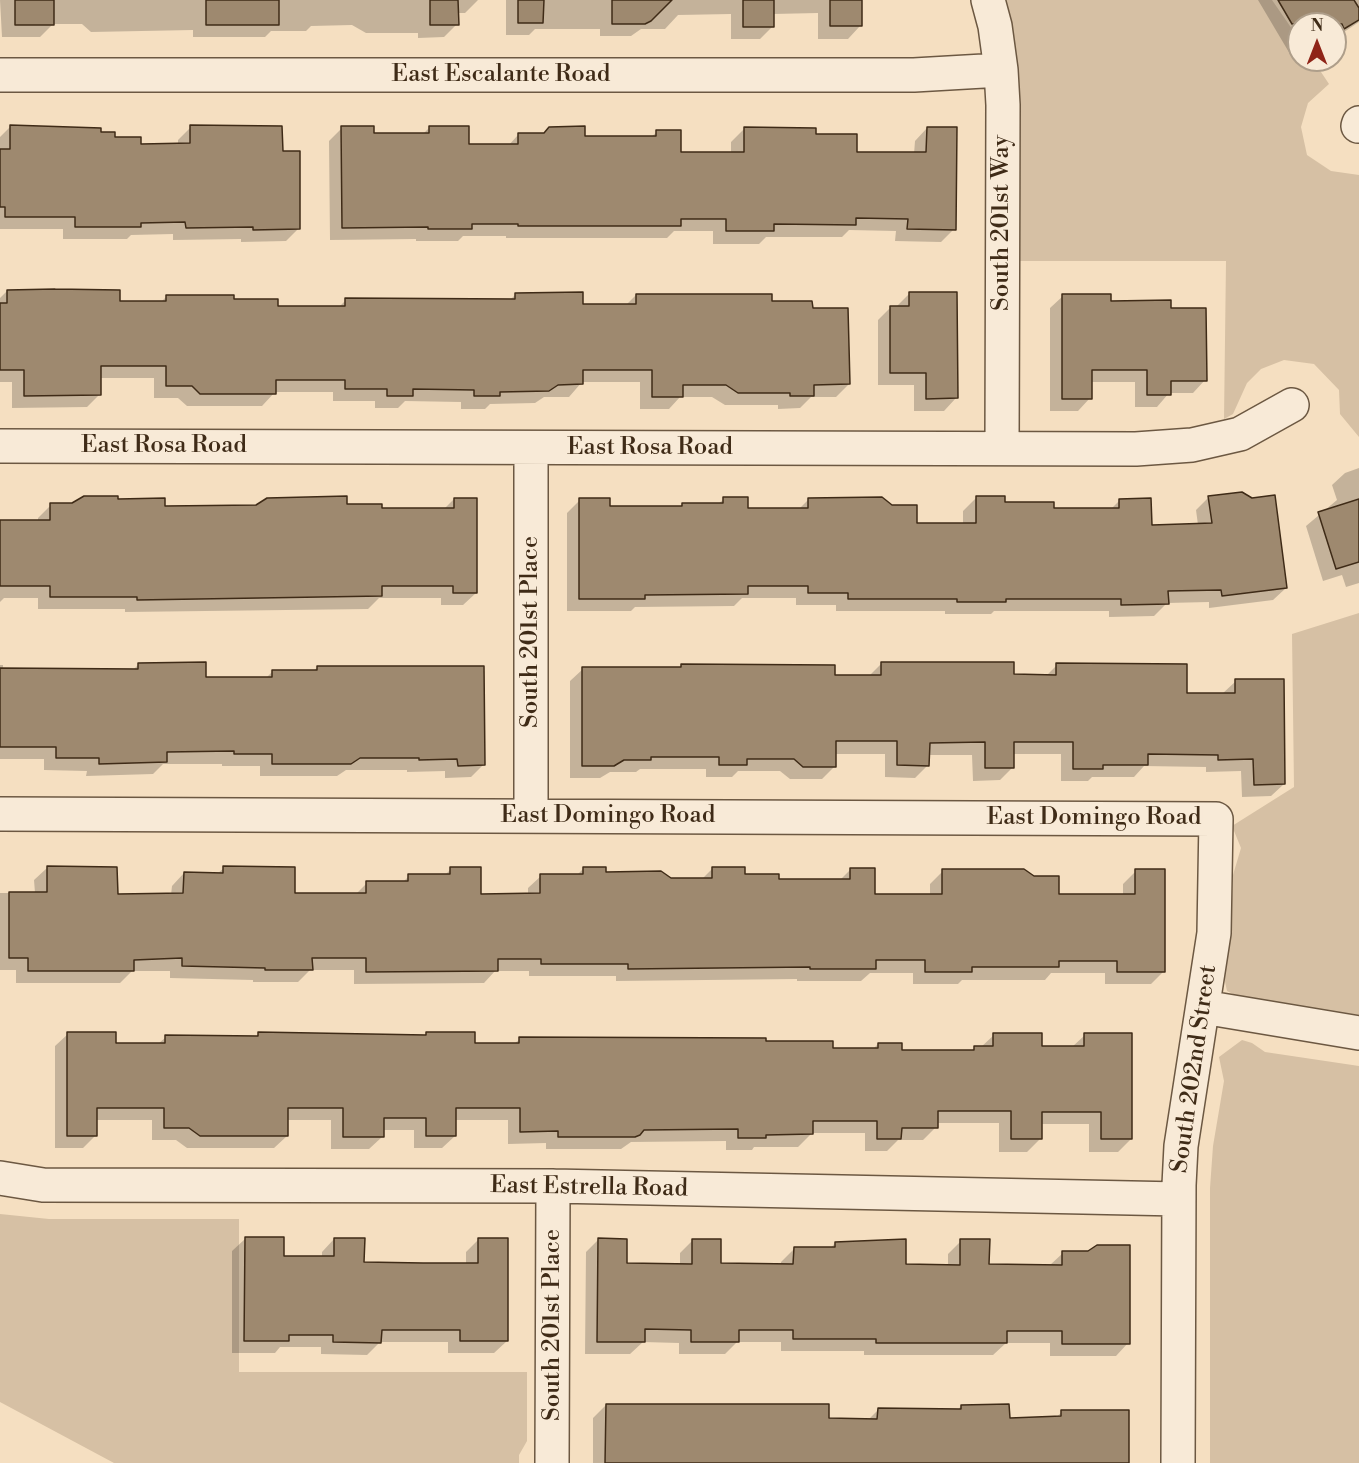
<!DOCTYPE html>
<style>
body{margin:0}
#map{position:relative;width:1359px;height:1463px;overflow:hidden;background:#f5dfc1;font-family:"Libre Bodoni",serif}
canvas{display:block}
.north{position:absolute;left:1287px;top:12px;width:60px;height:60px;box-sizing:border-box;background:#f8ead7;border:2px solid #ae9e8a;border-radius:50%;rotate:0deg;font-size:16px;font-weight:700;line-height:24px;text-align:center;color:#3f2b17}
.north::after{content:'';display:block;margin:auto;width:21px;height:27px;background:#8f2418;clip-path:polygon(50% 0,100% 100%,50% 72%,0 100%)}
</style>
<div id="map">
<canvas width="1359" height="1463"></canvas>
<div class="north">N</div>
</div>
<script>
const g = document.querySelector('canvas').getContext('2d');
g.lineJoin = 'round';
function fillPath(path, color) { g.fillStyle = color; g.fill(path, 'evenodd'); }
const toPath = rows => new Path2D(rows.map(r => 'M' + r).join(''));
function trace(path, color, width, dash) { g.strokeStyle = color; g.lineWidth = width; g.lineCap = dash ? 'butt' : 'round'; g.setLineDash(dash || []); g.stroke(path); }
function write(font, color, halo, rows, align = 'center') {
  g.font = font + ' "Libre Bodoni",serif'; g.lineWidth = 6; g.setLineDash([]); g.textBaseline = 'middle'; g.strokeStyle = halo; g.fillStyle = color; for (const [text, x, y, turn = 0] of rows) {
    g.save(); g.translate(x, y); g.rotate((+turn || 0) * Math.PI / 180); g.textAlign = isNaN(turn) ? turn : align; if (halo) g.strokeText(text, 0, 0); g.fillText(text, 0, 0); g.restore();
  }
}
fillPath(toPath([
 [1006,0,1272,0,1299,39,1299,60,1313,60,1329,84,1308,103,1301,127,1307,155,1331,171,1359,175,1359,437,1340,414,1339,390,1314,364,1284,360,1261,369,1247,383,1233,414,1224,419,1226,261,1019,261,1021,122],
 [1359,613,1359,1018,1241,998,1227,991,1224,977,1231,920,1233,875,1241,848,1232,826,1294,787,1292,634],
 [1242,1040,1252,1043,1265,1052,1359,1066,1359,1463,1210,1463,1210,1188,1213,1146,1224,1081,1219,1057],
 [0,1214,49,1219,239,1219,239,1372,527,1372,527,1441,519,1455,519,1463,114,1463,0,1402]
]), '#d6c0a4');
fillPath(toPath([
 [0,0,478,0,465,13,457,13,457,24,444,37,418,38,418,33,366,33,352,25,311,26,306,31,271,31,265,37,193,37,193,30,91,32,82,24,53,24,40,37,2,37],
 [506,0,860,0,860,26,848,39,818,39,818,13,773,14,773,26,760,39,731,39,731,14,678,15,665,29,641,29,631,36,600,36,600,29,535,29,529,35,506,35],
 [1258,0,1359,0,1359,22,1335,38,1335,24,1299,24,1299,49,1290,54],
 [10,127,100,134,140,145,178,145,178,140,191,127,281,153,299,228,286,241,241,242,241,239,173,240,173,234,131,235,127,239,63,239,63,229,0,229,0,137],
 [342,128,373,135,423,134,429,128,468,146,508,146,518,135,651,137,657,132,679,154,731,154,731,142,744,129,814,136,855,153,914,154,915,141,927,128,954,229,941,242,895,241,896,231,849,230,842,237,766,237,759,244,713,244,713,231,674,231,667,238,506,238,506,236,463,236,458,241,416,241,416,239,330,240,329,141],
 [7,291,118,303,160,303,167,296,233,300,276,308,338,308,346,300,509,301,516,294,581,305,626,305,636,295,770,303,811,310,849,384,836,397,811,397,800,408,778,409,778,405,725,405,712,397,680,397,669,409,640,409,640,382,582,382,569,397,544,397,535,403,490,404,485,409,461,409,461,402,405,401,398,408,375,408,375,401,333,401,333,392,275,392,262,406,187,406,178,398,154,398,154,378,100,378,100,394,87,407,12,408,12,382,0,382,0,298],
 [909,294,956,398,944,411,914,411,914,385,878,385,878,320,891,307,896,307],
 [1063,296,1170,309,1205,380,1193,393,1169,393,1157,407,1135,407,1135,382,1090,382,1090,398,1078,411,1050,411,1050,308],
 [1359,468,1359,583,1346,587,1342,575,1323,581,1306,526,1337,500,1332,485,1345,473],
 [1209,497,1286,588,1273,600,1209,608,1209,602,1167,603,1154,616,1109,617,1109,611,994,611,991,614,945,614,945,611,836,611,836,605,796,605,796,598,742,598,734,606,635,607,631,611,567,611,567,513,580,500,609,508,679,508,682,504,718,504,724,499,747,509,799,509,809,499,915,524,963,524,963,511,976,498,1053,510,1110,510,1120,500,1151,526,1198,525,1196,510],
 [454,499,476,593,463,605,441,605,441,598,379,598,368,609,125,612,125,609,38,609,38,598,4,598,0,602,0,522,38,522,38,518,51,505,117,501,163,507,346,506,380,509,444,509],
 [139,664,205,678,266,678,273,671,313,671,318,667,483,765,471,777,445,778,445,771,407,772,407,770,346,770,337,776,260,776,260,766,222,766,222,764,163,764,153,774,86,776,87,771,44,770,44,759,0,759,0,665,3,665,3,670,133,670],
 [881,664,1012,676,1045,677,1057,665,1185,694,1222,694,1236,681,1284,784,1271,796,1242,797,1241,771,1206,772,1206,767,1144,766,1134,777,1092,777,1088,781,1061,781,1061,754,1013,754,1013,767,1000,780,973,781,972,755,928,755,928,765,915,778,885,777,885,754,835,754,835,766,822,779,790,779,780,771,738,771,732,777,706,777,706,769,640,769,636,772,610,772,600,778,570,778,570,681,583,669,678,669,681,666,834,676,869,676],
 [47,868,116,896,171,895,172,886,184,873,217,874,224,868,294,894,356,894,367,883,402,883,409,876,444,876,451,869,479,895,528,894,528,888,541,876,576,876,583,869,605,873,671,879,702,879,712,869,744,876,777,880,840,880,850,870,874,895,930,895,930,884,943,871,1057,895,1123,895,1123,884,1136,871,1164,971,1151,984,1105,984,1105,973,1051,973,1045,980,962,980,958,984,913,984,913,973,870,973,861,981,797,981,797,979,616,981,616,976,529,976,529,971,495,971,484,983,354,984,354,970,310,970,298,982,253,982,253,980,170,978,170,971,132,971,120,983,16,983,16,970,0,970,0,893,35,893,34,880],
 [68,1034,114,1044,158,1044,166,1037,255,1037,259,1034,424,1037,427,1034,473,1044,514,1044,520,1039,764,1043,831,1049,873,1049,878,1044,900,1052,970,1052,975,1047,981,1047,994,1035,1040,1047,1072,1047,1085,1035,1131,1139,1118,1152,1089,1152,1089,1124,1040,1124,1040,1139,1027,1152,999,1152,999,1123,936,1123,936,1127,923,1140,898,1140,887,1151,865,1151,865,1133,812,1133,798,1147,754,1147,752,1150,726,1150,726,1141,631,1142,621,1149,546,1149,546,1143,508,1144,508,1120,455,1120,455,1136,442,1148,414,1148,414,1130,382,1130,382,1137,369,1149,331,1149,331,1120,287,1120,287,1136,274,1148,187,1148,176,1140,152,1140,152,1120,95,1120,95,1136,83,1148,55,1148,55,1046],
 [245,1239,283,1258,322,1258,322,1252,334,1239,363,1263,466,1264,466,1252,478,1240,507,1341,494,1353,448,1353,448,1342,380,1342,367,1355,321,1354,321,1347,280,1347,275,1353,232,1353,232,1251],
 [598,1240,626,1264,680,1265,680,1253,693,1240,720,1265,781,1265,781,1262,794,1249,830,1249,835,1243,905,1266,948,1266,948,1254,961,1241,988,1266,1050,1265,1063,1253,1128,1343,1116,1356,1050,1356,1050,1343,1006,1343,993,1355,864,1355,864,1351,781,1351,781,1342,737,1342,725,1354,679,1354,679,1343,643,1342,630,1354,585,1354,586,1252],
 [606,1405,868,1420,878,1410,957,1411,961,1406,1008,1419,1055,1418,1062,1412,1128,1463,593,1463,593,1418]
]), '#0003');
const building = toPath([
 [15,0,54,0,54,25,15,25,15,0],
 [206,0,279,0,279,25,206,25,206,0],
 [430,0,458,0,459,25,430,25,430,0],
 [518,0,544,0,543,23,518,23,518,0],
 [612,0,672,0,651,21,645,24,612,24,612,0],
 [743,0,774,0,774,27,743,27,743,0],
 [830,0,862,0,862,26,830,26,830,0],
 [1278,0,1354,0,1359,8,1359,20,1344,29,1342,24,1292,24,1278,0],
 [10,125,101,128,101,132,115,132,115,137,141,137,141,144,190,143,190,125,282,126,283,151,300,151,300,229,253,230,253,227,186,228,185,222,141,223,141,227,75,227,75,217,5,217,5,207,0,207,0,149,10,149,10,125],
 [341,126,374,126,374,133,429,133,429,126,469,126,469,144,518,144,518,133,544,133,549,127,585,126,585,136,656,136,656,130,681,130,681,152,744,152,744,127,816,128,816,134,857,134,857,152,926,152,927,127,957,127,956,230,907,229,908,219,856,218,856,225,774,224,774,231,726,231,726,219,681,219,681,226,518,226,518,224,472,224,472,229,428,229,428,227,342,228,341,126],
 [55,289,120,290,120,301,166,301,166,295,234,295,234,299,278,299,278,306,345,306,345,298,515,299,515,293,583,292,583,304,636,304,636,294,772,294,772,301,812,301,813,308,848,308,850,384,814,385,814,396,790,396,790,393,738,393,726,385,683,385,683,397,652,397,652,370,583,370,583,384,558,385,549,391,500,392,500,396,474,396,474,390,413,389,413,396,387,396,387,389,345,389,345,380,276,380,276,394,200,394,192,386,166,386,166,366,101,366,101,395,24,396,24,370,0,370,0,303,7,303,7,290,55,289],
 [909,292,957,292,958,398,926,399,926,373,890,373,890,306,909,306,909,292],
 [1062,294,1111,294,1111,301,1171,300,1171,308,1206,308,1207,381,1171,381,1171,395,1147,395,1147,370,1092,370,1092,399,1062,399,1062,294],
 [1242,492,1252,498,1275,495,1287,588,1222,596,1221,590,1168,591,1169,604,1121,605,1121,599,1006,599,1006,602,957,602,957,599,848,599,848,593,808,593,808,586,748,586,748,594,645,595,645,599,579,599,579,498,610,498,610,506,682,506,682,503,723,503,723,497,748,497,748,508,808,508,808,498,882,497,892,505,917,505,917,523,976,523,976,496,1005,496,1005,502,1054,502,1054,508,1119,508,1119,499,1151,498,1152,525,1212,523,1208,496,1242,492],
 [84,496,118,496,118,499,165,498,165,506,256,505,267,498,347,496,347,504,382,504,382,508,454,508,454,498,477,498,477,593,453,593,453,586,382,586,382,596,137,600,137,597,50,597,50,586,0,586,0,520,50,520,50,503,72,503,84,496],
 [1359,499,1359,562,1336,569,1318,512,1359,499],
 [206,662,206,677,272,677,272,670,317,670,317,666,484,666,485,765,458,766,457,759,419,760,419,758,360,758,351,764,272,764,272,754,234,754,234,751,167,752,167,762,99,764,99,758,56,758,56,747,0,747,0,668,138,669,138,663,206,662],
 [881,662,1014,662,1014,674,1056,675,1056,663,1187,664,1187,693,1235,693,1235,679,1284,679,1285,784,1254,785,1253,759,1218,760,1218,755,1148,754,1148,765,1103,765,1103,769,1073,769,1073,742,1014,742,1014,768,985,768,985,742,930,743,929,766,897,765,897,741,836,741,836,767,803,767,794,759,747,759,747,765,719,765,719,757,651,757,651,760,624,760,614,766,582,766,582,667,681,667,681,664,835,665,835,675,881,675,881,662],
 [47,866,117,867,118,894,183,893,184,872,223,873,223,866,295,867,295,893,366,893,366,881,408,881,408,874,450,874,450,867,481,867,481,894,540,893,540,874,583,874,583,867,606,867,606,872,661,871,671,878,712,878,712,867,745,867,745,874,779,874,779,879,850,879,850,868,875,868,875,894,942,894,942,869,1024,869,1034,876,1059,876,1059,894,1135,894,1135,869,1165,869,1165,972,1117,972,1117,961,1059,961,1059,967,972,967,972,972,925,972,925,960,876,960,876,969,810,969,810,967,628,969,628,964,541,964,541,959,498,959,498,971,366,972,366,958,312,958,313,970,265,970,265,968,182,966,182,958,134,960,134,971,28,971,28,958,9,958,9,892,47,892,47,866],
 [67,1032,116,1032,116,1043,165,1043,165,1035,258,1036,258,1032,426,1035,426,1032,475,1032,475,1043,519,1043,519,1037,766,1038,766,1041,833,1041,833,1048,878,1048,878,1043,902,1043,902,1050,974,1050,974,1046,993,1046,993,1033,1042,1033,1042,1046,1084,1046,1084,1033,1132,1033,1132,1139,1101,1139,1101,1112,1042,1112,1042,1139,1011,1139,1011,1111,938,1111,938,1128,902,1128,901,1139,877,1139,877,1121,813,1121,813,1134,766,1135,766,1138,738,1138,738,1129,644,1130,640,1135,635,1137,558,1137,558,1131,520,1132,520,1108,456,1108,456,1136,426,1136,426,1118,384,1118,384,1137,343,1137,343,1108,288,1108,288,1136,200,1136,189,1128,164,1128,164,1108,97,1108,97,1136,67,1136,67,1032],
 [245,1237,284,1237,284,1256,334,1256,334,1238,365,1238,364,1262,423,1263,478,1263,478,1238,508,1238,508,1341,460,1341,460,1330,382,1330,381,1343,333,1342,333,1335,289,1335,289,1341,244,1341,245,1237],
 [598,1238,627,1239,627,1263,692,1264,692,1239,721,1239,721,1263,793,1264,794,1247,835,1247,835,1242,906,1239,906,1264,960,1265,960,1239,990,1239,989,1264,1062,1265,1062,1251,1088,1251,1097,1245,1130,1245,1130,1344,1062,1344,1062,1331,1007,1331,1007,1343,876,1343,876,1339,793,1339,793,1330,739,1330,739,1342,691,1342,691,1330,645,1329,645,1342,597,1342,598,1238],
 [606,1404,829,1404,829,1418,877,1419,878,1408,961,1409,961,1405,1009,1404,1010,1418,1061,1416,1061,1410,1129,1410,1129,1463,605,1463,606,1404]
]);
fillPath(building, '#9e896f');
trace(building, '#3f2b17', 1.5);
const minor = toPath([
 [988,0,995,26,1001,70,1003,105,1002,448],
 [0,75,914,75,1001,70],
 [1358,126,1359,123],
 [0,446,1136,449,1192,445,1240,434,1292,405],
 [0,814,1216,819,1214,933,1181,1146,1179,1185,1178,1463],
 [531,815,531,448],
 [1203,1007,1359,1033],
 [0,1178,43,1185,553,1186,1179,1199],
 [552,1463,553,1186]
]);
trace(minor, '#6c5842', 36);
trace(minor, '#f8ead7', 33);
write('24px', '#3f2b17', '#f8ead7', [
 ["East Escalante Road",501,75],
 ["South 201st Way",1002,223,-90],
 ["East Rosa Road",164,446],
 ["East Rosa Road",650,448],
 ["South 201st Place",531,632,-90],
 ["East Domingo Road",608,816],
 ["East Domingo Road",1094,818],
 ["South 202nd Street",1195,1069,-82],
 ["East Estrella Road",589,1188,1],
 ["South 201st Place",553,1325,-90]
]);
</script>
